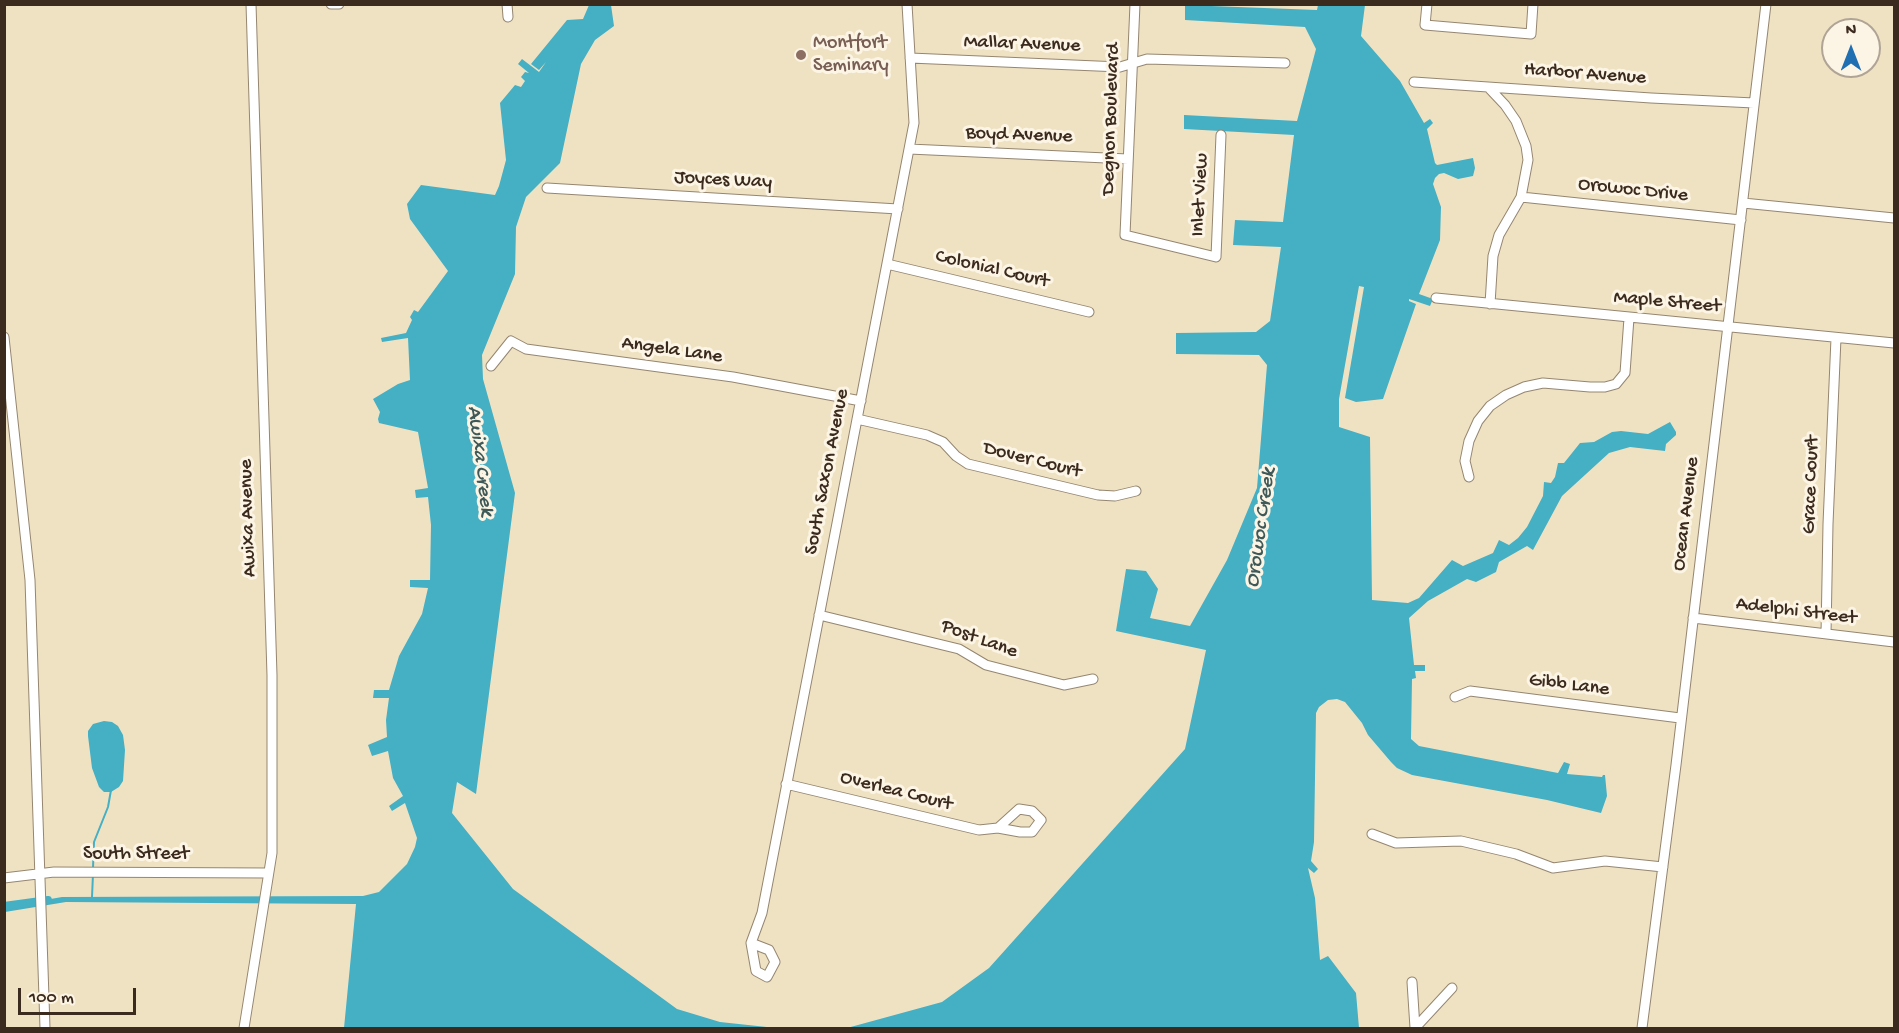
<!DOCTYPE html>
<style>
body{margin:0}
#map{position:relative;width:1899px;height:1033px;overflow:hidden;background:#efe2c3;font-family:"Gochi Hand",sans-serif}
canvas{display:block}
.frame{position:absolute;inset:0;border:6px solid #3b2a1e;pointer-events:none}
.north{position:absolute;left:1821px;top:18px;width:60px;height:60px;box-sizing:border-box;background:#fcf5e5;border:2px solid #afa495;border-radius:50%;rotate:0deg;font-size:16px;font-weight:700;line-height:24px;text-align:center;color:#3b2a1e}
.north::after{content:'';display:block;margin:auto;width:21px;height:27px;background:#1f6fb2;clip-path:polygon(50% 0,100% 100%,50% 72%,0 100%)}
.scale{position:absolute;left:18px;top:988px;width:118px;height:27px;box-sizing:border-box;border:3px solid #3b2a1e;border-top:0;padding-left:8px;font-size:18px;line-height:21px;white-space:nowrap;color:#3b2a1e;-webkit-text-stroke:4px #fcf5e5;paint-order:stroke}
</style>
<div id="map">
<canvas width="1899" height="1033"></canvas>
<div class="frame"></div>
<div class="north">N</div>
<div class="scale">100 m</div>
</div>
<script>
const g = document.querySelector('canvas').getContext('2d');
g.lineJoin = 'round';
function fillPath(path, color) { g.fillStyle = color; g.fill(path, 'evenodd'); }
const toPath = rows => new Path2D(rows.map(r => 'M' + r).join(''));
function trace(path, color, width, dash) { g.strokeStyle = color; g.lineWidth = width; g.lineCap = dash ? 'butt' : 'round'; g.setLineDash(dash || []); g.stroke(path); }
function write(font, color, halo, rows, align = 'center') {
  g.font = font + ' "Gochi Hand",sans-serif'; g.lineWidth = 6; g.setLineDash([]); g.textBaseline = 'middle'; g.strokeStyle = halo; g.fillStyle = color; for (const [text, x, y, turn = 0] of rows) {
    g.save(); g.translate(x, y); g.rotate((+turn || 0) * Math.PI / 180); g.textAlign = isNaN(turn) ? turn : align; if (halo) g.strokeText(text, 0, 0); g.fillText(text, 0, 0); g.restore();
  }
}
fillPath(toPath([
 [589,5,611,5,614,26,595,40,581,64,560,163,526,197,516,227,515,274,482,355,483,379,515,493,476,794,457,782,452,813,513,889,677,1009,720,1022,776,1028,344,1028,356,904,66,902,5,912,5,907,62,897,363,896,379,892,407,864,415,847,417,838,405,803,392,811,389,806,403,796,393,778,388,751,372,756,368,745,387,737,386,720,389,698,373,698,374,690,389,690,399,656,422,614,428,588,410,587,410,580,430,580,431,525,428,497,416,498,415,490,428,488,418,432,379,423,378,419,380,412,373,399,398,384,410,380,408,338,382,342,381,338,406,333,412,320,410,317,414,310,418,312,448,271,410,219,407,204,421,185,495,195,499,186,506,160,500,103,515,85,521,87,525,81,521,77,525,72,529,73,518,64,522,59,539,72,546,62,539,70,531,64,567,20,583,19],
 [1185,5,1317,10,1318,5,1365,5,1361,36,1400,81,1424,123,1430,119,1433,123,1427,129,1435,163,1437,165,1473,158,1475,168,1473,176,1458,179,1444,173,1439,174,1435,178,1433,184,1441,207,1440,240,1419,294,1433,299,1430,306,1409,299,1409,301,1416,304,1383,399,1356,402,1345,398,1364,287,1359,286,1339,399,1339,427,1370,437,1372,600,1408,603,1419,598,1452,560,1463,566,1493,553,1499,540,1509,545,1518,538,1527,527,1543,496,1544,482,1551,483,1555,477,1558,463,1564,463,1580,443,1594,442,1612,432,1621,431,1648,434,1670,422,1676,432,1676,435,1666,444,1665,451,1630,447,1609,453,1562,496,1533,550,1527,546,1499,562,1496,572,1476,582,1467,579,1428,601,1409,618,1414,665,1425,665,1425,671,1415,671,1416,678,1412,679,1411,739,1419,746,1558,773,1564,762,1570,764,1567,774,1602,777,1603,775,1605,775,1607,796,1601,813,1547,800,1412,775,1397,768,1391,762,1368,735,1362,723,1345,702,1337,699,1328,700,1319,707,1316,713,1314,842,1311,861,1318,869,1314,873,1308,868,1315,898,1320,960,1328,956,1356,993,1359,1028,847,1028,942,1002,989,968,1185,749,1206,650,1116,631,1126,569,1146,571,1158,589,1150,618,1190,626,1227,560,1257,488,1267,365,1259,355,1176,354,1176,333,1256,332,1270,321,1281,247,1233,245,1235,220,1283,222,1294,135,1184,129,1184,115,1297,121,1316,49,1305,27,1185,20],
 [104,721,112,722,118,726,123,735,125,750,123,781,119,787,111,792,104,792,99,787,92,768,88,736,88,731,93,724]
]), '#45afc4');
trace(toPath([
 [93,868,94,842,108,807,111,790],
 [92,897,93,874]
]), '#45afc4', 2);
trace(toPath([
 [4,906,48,900]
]), '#45afc4', 8);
const street = toPath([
 [331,4,339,4],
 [507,4,508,17],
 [1135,4,1125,235,1216,257,1221,135],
 [1427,4,1425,25,1531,34,1533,4],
 [910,58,1120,67,1147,59,1285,63],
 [1414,82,1651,98,1754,103],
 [1488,87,1505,105,1516,121,1526,146,1528,160,1521,197,1499,235,1493,256,1490,304],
 [909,149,1128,159],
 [547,188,898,209],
 [1521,197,1741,220],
 [1743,203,1894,218],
 [887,264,1089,312],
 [1436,298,1894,343],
 [4,337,30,580,45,1028],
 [491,366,511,341,526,349,733,377,861,401],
 [857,419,927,435,943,442,956,456,968,464,1098,495,1115,496,1136,491],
 [1469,477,1465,461,1469,441,1478,421,1490,406,1506,395,1524,387,1543,383,1590,387,1605,387,1616,384,1625,373,1629,318],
 [819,615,959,649,986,665,1064,685,1093,679],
 [1693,618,1894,642],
 [1826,634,1828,524,1836,338],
 [1455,697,1470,691,1680,718],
 [786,784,979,830,998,828,1020,832,1032,832,1041,820,1032,811,1019,809,998,828],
 [1372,834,1396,843,1461,841,1516,854,1553,868,1605,861,1663,867],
 [4,878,54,872,268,873],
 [751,943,769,950,775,962,767,977,756,971,751,943,762,913,914,123,907,4],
 [1412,982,1415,1028],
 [244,1028,272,853,272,675,251,4],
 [1415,1028,1452,988],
 [1642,1028,1676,765,1766,4]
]);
trace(street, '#958670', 11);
trace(street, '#fff', 9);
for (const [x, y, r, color] of [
 [801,55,6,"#8d6e63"]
]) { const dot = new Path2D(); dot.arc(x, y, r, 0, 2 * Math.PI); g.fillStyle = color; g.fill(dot); trace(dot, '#fcf5e5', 2); }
write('20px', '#785e54', '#fcf5e5', [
 ["Montfort",813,44],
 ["Seminary",813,67]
], 'left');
write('20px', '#3b2a1e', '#fcf5e5', [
 ["Mallar Avenue",1022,45,2],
 ["Harbor Avenue",1585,75,4],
 ["Degnon Boulevard",1112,119,-88],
 ["Boyd Avenue",1019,136,2],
 ["Joyces Way",723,181,3],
 ["Orowoc Drive",1633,191,6],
 ["Inlet View",1201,195,-87],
 ["Colonial Court",992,270,13],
 ["Maple Street",1667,303,5],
 ["Angela Lane",672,351,8],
 ["Dover Court",1032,461,14],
 ["South Saxon Avenue",828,472,-79],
 ["Grace Court",1812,485,-88],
 ["Ocean Avenue",1687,514,-83],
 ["Awixa Avenue",249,518,-92],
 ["Adelphi Street",1796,612,7],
 ["Post Lane",979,640,20],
 ["Gibb Lane",1569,686,7],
 ["Overlea Court",896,792,14],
 ["South Street",136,855]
]);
write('italic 21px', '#3e5958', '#fcf5e5', [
 ["Awixa Creek",479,461,83],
 ["Orowoc Creek",1262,528,-82]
]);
</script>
